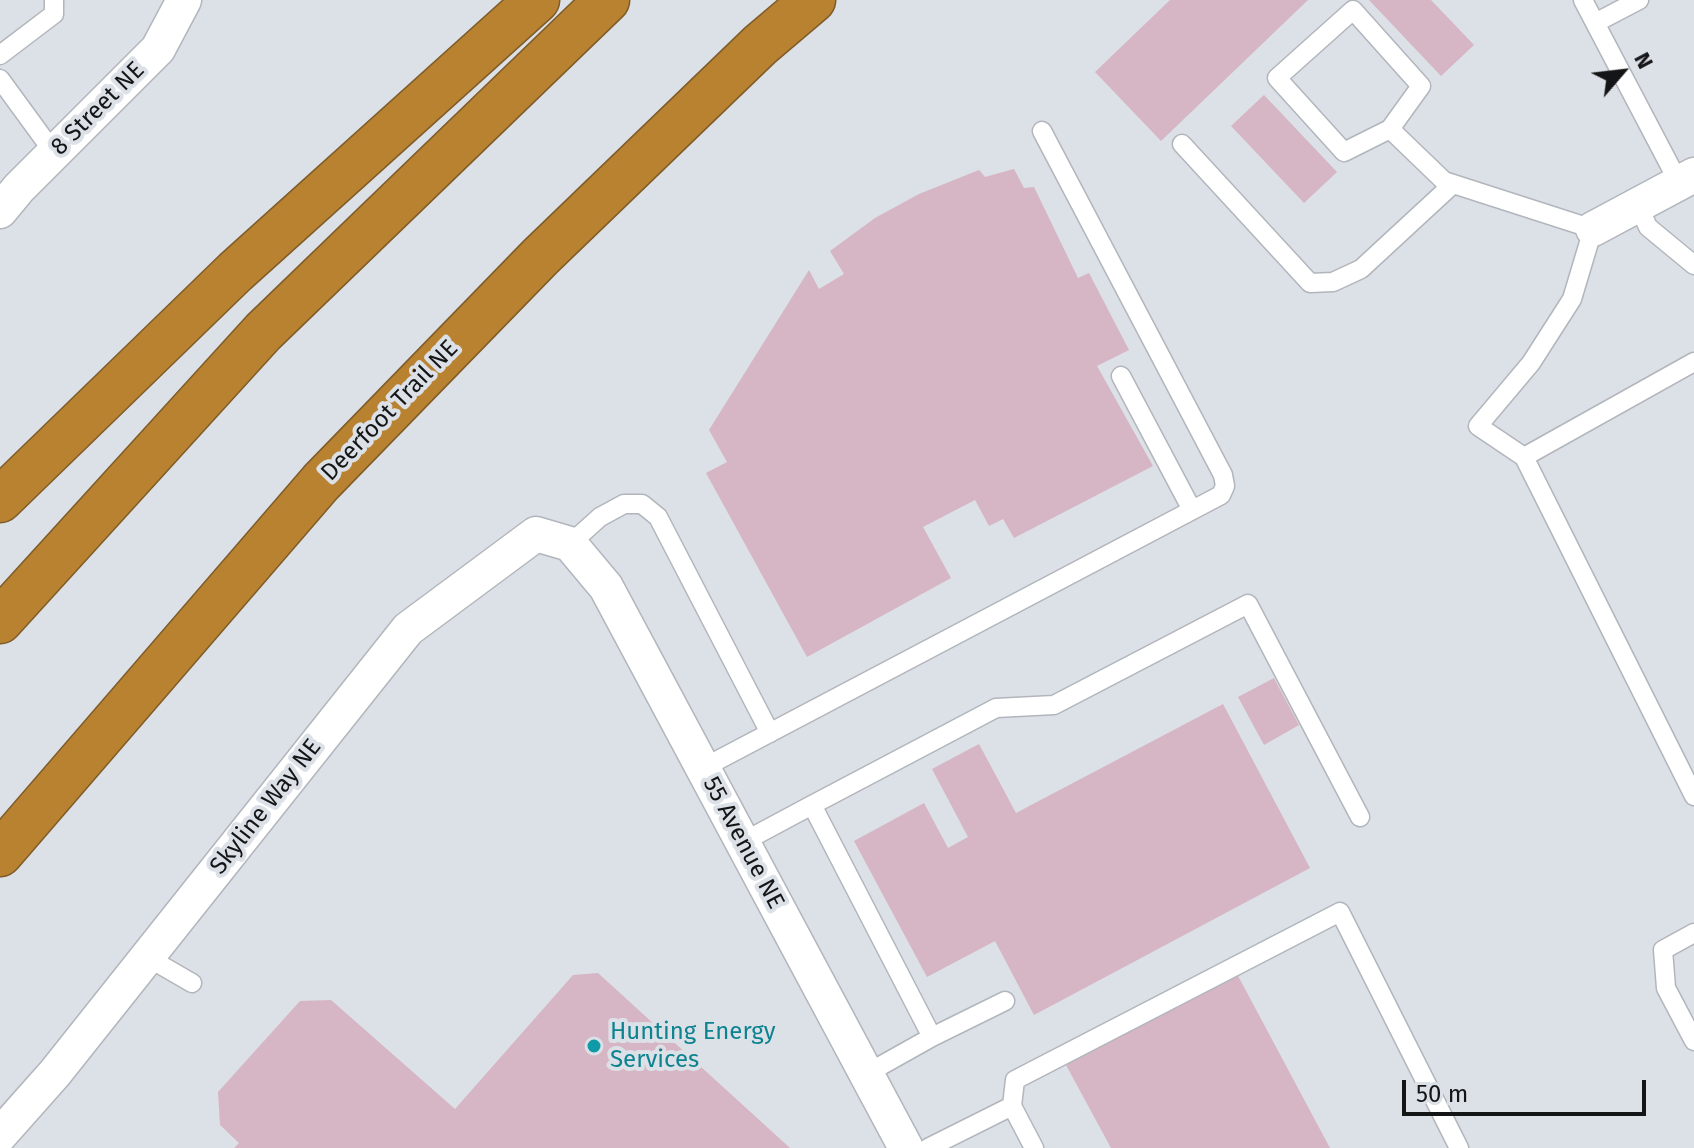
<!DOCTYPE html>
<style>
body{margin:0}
#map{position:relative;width:1694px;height:1148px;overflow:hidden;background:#dce0e7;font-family:"Fira Sans",sans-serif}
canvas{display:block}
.north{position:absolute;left:1582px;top:32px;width:80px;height:80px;-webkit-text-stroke:6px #dce0e7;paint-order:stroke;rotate:62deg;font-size:22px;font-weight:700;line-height:32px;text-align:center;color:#141517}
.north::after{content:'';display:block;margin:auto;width:28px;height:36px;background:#141517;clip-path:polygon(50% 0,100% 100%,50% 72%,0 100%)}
.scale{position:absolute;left:1402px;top:1080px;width:244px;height:36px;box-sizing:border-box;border:4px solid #141517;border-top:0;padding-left:10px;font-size:24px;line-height:28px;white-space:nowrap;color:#141517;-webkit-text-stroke:6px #dce0e7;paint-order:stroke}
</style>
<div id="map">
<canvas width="1694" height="1148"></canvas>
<div class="north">N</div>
<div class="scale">50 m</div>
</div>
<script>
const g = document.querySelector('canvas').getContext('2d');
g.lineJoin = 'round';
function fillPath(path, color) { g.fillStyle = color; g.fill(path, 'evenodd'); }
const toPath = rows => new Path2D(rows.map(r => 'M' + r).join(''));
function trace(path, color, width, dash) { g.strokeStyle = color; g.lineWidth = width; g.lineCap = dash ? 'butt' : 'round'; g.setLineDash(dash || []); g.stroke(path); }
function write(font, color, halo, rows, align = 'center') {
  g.font = font + ' "Fira Sans",sans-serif'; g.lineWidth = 8; g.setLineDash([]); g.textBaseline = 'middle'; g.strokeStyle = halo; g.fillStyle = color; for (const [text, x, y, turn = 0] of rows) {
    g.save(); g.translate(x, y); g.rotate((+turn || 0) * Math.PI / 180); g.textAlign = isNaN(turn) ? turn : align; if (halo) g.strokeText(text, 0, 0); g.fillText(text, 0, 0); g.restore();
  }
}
fillPath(toPath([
 [1170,0,1308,0,1161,141,1095,72],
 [1369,0,1431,0,1474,45,1441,76],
 [1264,95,1337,172,1304,203,1231,126],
 [1014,169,1024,188,1034,187,1078,278,1089,273,1129,350,1097,366,1153,466,1014,538,1003,519,989,526,975,500,923,527,951,578,807,657,706,473,727,462,709,430,809,270,819,289,844,274,830,251,875,218,919,194,979,170,985,177],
 [1274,678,1299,725,1264,745,1238,697],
 [1223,704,1310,868,1034,1015,995,941,927,977,854,841,924,803,948,848,968,837,932,769,979,744,1016,813],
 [598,973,790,1148,234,1148,239,1143,220,1125,218,1092,300,1001,331,1000,455,1109,573,975],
 [1237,974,1330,1148,1111,1148,1066,1065]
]), '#d6b5c4');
const service = toPath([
 [1583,0,1679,183],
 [1595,23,1639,0],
 [0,55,54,14,54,0],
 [0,79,54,153],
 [1390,129,1344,152,1277,78,1353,10,1421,86,1390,129,1444,181,1593,229,1572,299,1531,363,1478,426,1524,457],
 [1182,144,1310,283,1333,282,1361,269,1453,184],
 [1638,205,1648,227,1694,265],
 [1694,362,1524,457,1694,796],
 [1121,376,1192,510],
 [570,544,600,517,624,504,642,504,658,517,770,733],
 [703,768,1221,495,1225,486,1223,475,1042,131],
 [812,805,996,708,1054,705,1248,604,1360,817],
 [743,842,812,805,932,1037,866,1074],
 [1694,933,1663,950,1666,988,1694,1041],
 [147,957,192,983],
 [932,1037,1005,1001],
 [1012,1106,1034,1148],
 [928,1148,1012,1106,1015,1080,1340,912,1459,1148]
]);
const minor = toPath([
 [0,211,19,188,158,49,184,0],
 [1593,229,1694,175],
 [0,1135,55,1073,408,629,536,534,570,544,606,587,906,1148]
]);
const motorway = toPath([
 [0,500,235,272,537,0],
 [0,621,263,332,607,0],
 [0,854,321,482,540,257,760,45,813,0]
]);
trace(service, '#b2b6bc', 21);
trace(minor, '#b2b6bc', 37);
trace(motorway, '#7f5c28', 47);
trace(service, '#fff', 18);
trace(minor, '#fff', 34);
trace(motorway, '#b88231', 44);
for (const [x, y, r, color] of [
 [594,1046,8,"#0f9aa8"]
]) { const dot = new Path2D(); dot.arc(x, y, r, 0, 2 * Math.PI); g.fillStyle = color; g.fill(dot); trace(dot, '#dce0e7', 3); }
write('24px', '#141517', '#dce0e7', [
 ["8 Street NE",98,109,-45],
 ["Deerfoot Trail NE",390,411,-46],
 ["Skyline Way NE",266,807,-52],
 ["55 Avenue NE",743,843,62]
]);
write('24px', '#0d838f', '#dce0e7', [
 ["Hunting Energy",610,1032],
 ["Services",610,1060]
], 'left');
</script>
